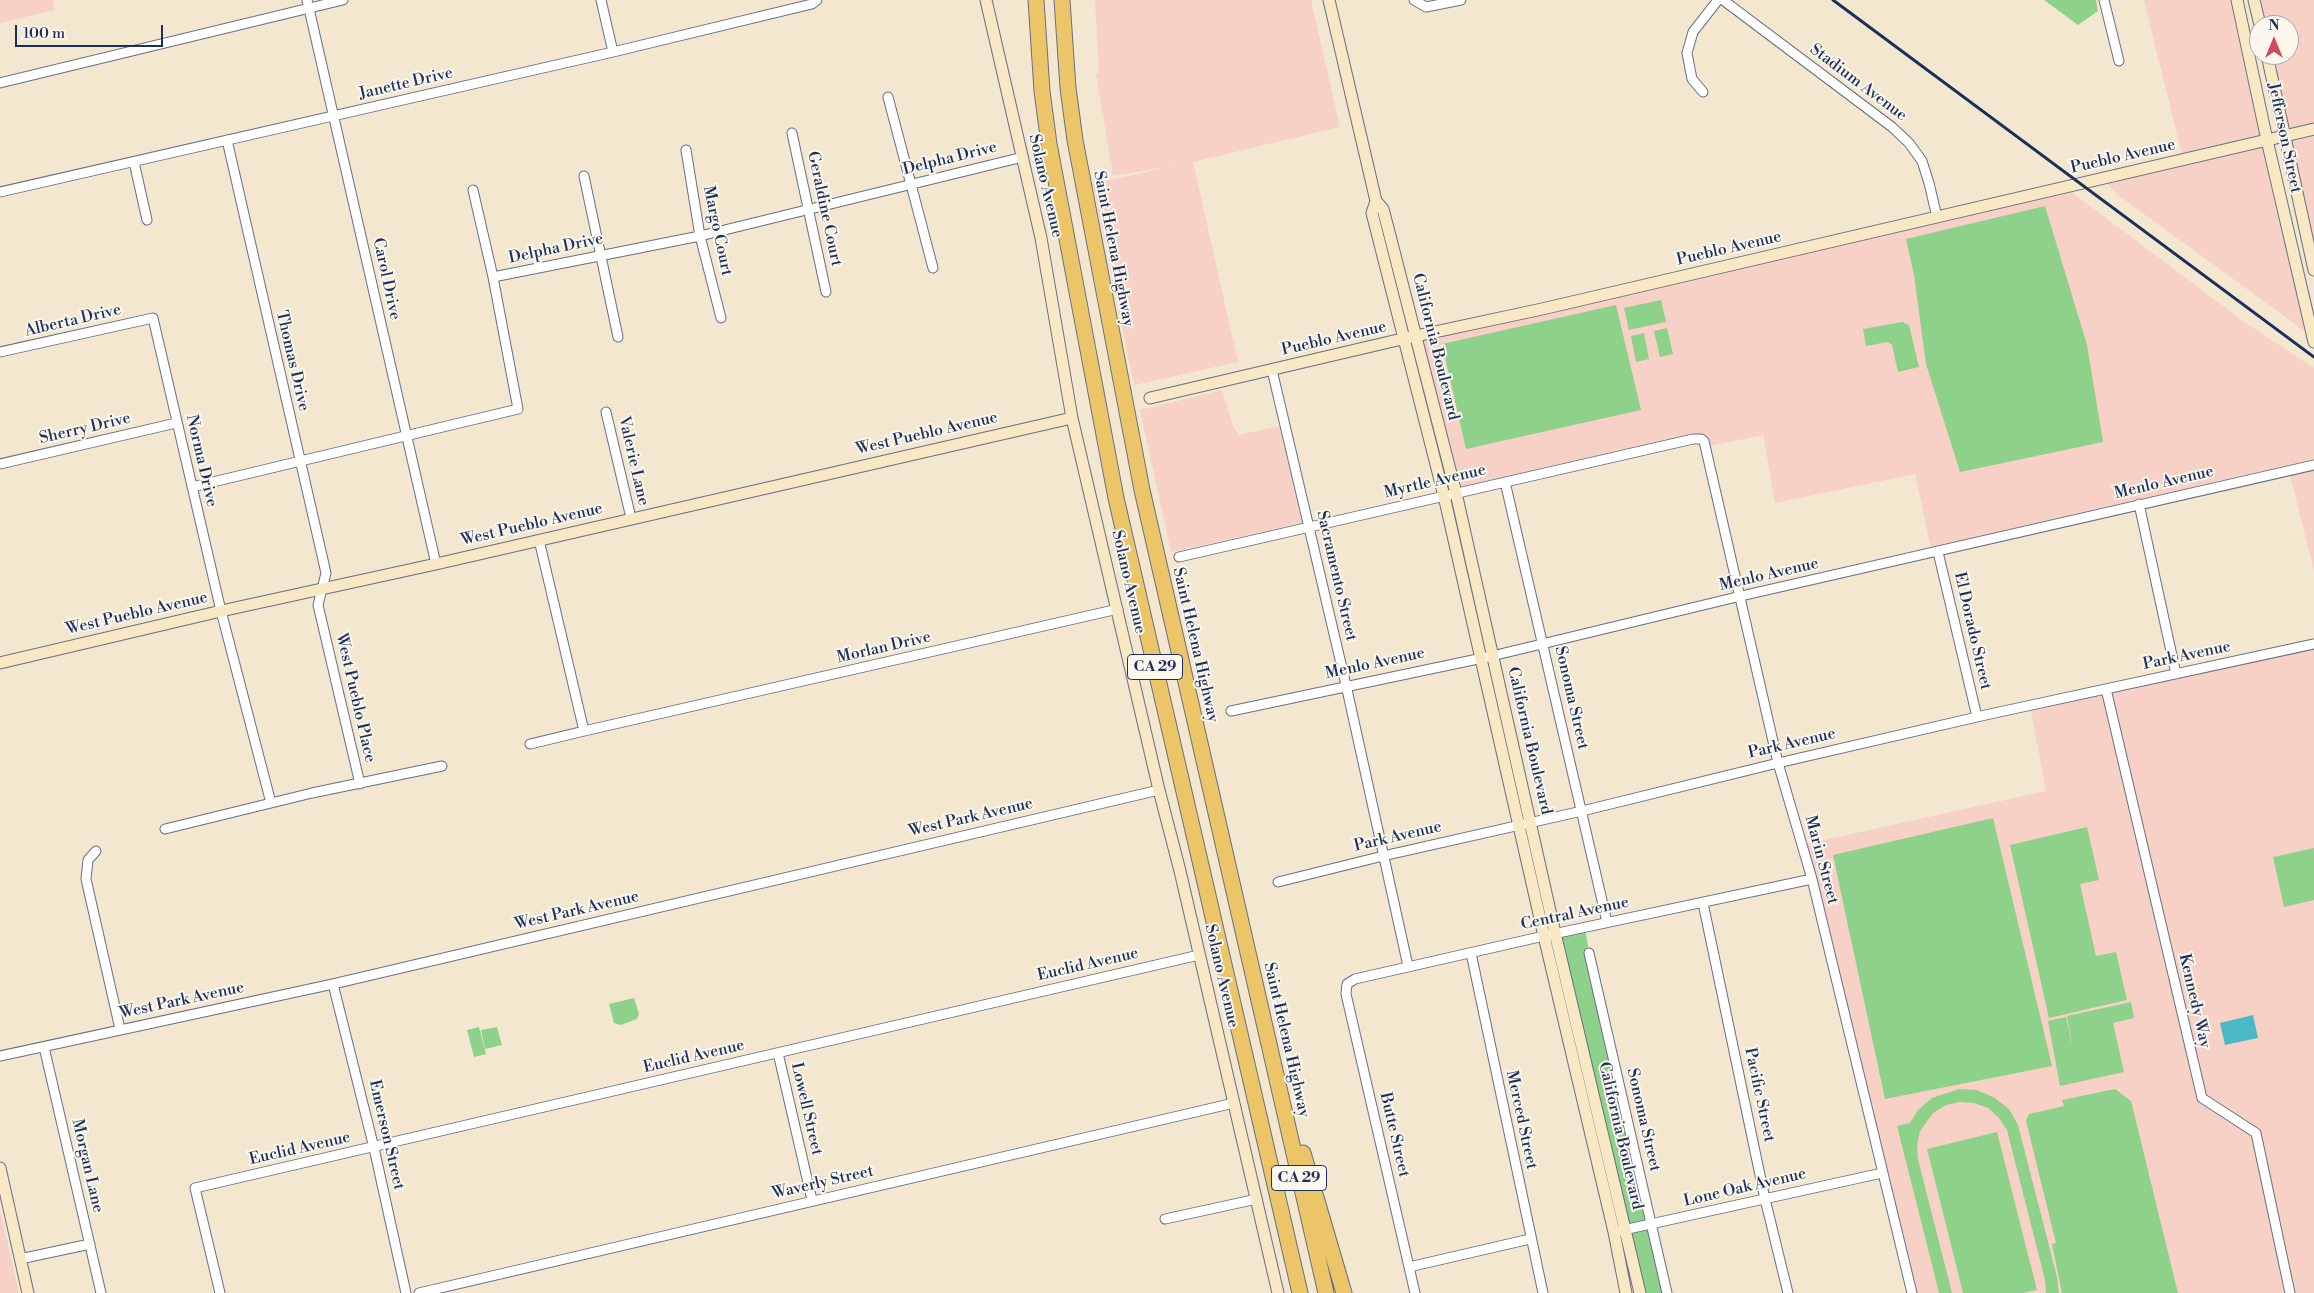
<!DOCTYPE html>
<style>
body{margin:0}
#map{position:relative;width:2314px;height:1293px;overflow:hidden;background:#f4e7cf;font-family:"Libre Bodoni",serif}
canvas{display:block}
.north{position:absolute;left:2249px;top:15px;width:50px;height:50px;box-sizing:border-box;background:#fbf7ec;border:1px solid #a1a7b3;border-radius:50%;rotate:0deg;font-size:14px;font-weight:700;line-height:20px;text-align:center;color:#1b2f5e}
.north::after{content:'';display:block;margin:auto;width:18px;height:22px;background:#d1495b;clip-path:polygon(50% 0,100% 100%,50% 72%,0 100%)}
.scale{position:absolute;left:15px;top:25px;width:148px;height:22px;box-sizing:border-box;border:2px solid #1b2f5e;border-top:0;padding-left:6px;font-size:15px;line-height:18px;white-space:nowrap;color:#1b2f5e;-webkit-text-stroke:4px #fbf7ec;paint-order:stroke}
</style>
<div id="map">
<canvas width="2314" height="1293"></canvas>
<div class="north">N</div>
<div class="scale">100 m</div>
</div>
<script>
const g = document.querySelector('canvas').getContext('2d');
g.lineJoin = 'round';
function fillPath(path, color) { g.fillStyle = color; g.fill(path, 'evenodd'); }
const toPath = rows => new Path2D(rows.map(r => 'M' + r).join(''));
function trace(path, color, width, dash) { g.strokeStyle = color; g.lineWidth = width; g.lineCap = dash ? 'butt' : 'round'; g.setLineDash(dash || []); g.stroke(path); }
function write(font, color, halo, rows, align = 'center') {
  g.font = font + ' "Libre Bodoni",serif'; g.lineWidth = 4; g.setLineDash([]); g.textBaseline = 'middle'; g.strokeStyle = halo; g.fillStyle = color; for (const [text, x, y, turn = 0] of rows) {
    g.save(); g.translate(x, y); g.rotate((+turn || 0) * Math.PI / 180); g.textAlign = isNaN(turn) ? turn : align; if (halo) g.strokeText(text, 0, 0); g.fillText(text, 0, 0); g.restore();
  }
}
fillPath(toPath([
 [0,0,53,0,55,10,0,23],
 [1095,0,1311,0,1340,127,1193,162,1238,362,1134,385,1093,184,1173,166,1113,176,1096,74,1099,73],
 [2144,0,2237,0,2313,337,2119,196,2102,178,2183,159],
 [2254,0,2314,0,2314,270,2267,55,2289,55,2289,25,2260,25],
 [2065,187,2246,323,2314,368,2314,571,2289,471,1932,553,1915,474,1775,503,1763,435,1705,447,1701,439,1456,493,1415,337],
 [1222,390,1233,426,1239,435,1279,426,1302,523,1171,552,1140,410],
 [2314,644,2314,1293,1912,1293,1802,845,2046,791,2030,706],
 [0,1211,12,1261,19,1293,0,1293]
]), '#f7d1c6');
fillPath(toPath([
 [2044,0,2096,0,2098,11,2078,25],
 [2045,206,2087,345,2103,442,1960,472,1926,364,1914,275,1906,239],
 [1661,300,1666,322,1629,330,1624,308],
 [1616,305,1641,410,1466,449,1442,344],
 [1902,322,1909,325,1919,367,1898,372,1892,345,1888,342,1866,346,1863,329],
 [1667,328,1673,354,1660,357,1654,331],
 [1644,333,1649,359,1636,362,1631,336],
 [1993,818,2052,1066,1885,1099,1833,855],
 [2087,827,2099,880,2080,884,2096,956,2116,952,2127,1000,2049,1018,2010,845],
 [2314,848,2314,900,2284,907,2273,857],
 [1585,927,1589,953,1667,1293,1640,1293,1555,933],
 [634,998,639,1014,637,1019,621,1025,614,1023,609,1004],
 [2131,1002,2134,1018,2113,1023,2124,1072,2060,1086,2048,1021,2066,1017,2073,1049,2067,1016],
 [479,1027,486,1054,474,1057,467,1030],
 [497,1027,502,1045,485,1049,481,1030],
 [1959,1089,1977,1090,1995,1098,2009,1109,2018,1125,2057,1277,2059,1293,2046,1293,2045,1280,2007,1130,1999,1118,1988,1108,1974,1103,1960,1102,1946,1105,1933,1113,1920,1131,1917,1145,1918,1159,1952,1293,1939,1293,1897,1126,1910,1123,1918,1110,1932,1098],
 [2115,1089,2131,1101,2178,1293,2062,1293,2052,1244,2056,1243,2026,1121,2029,1114,2064,1106,2062,1100],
 [1997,1132,2037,1290,2023,1293,1963,1293,1927,1149]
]), '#8dd18a');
fillPath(toPath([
 [2253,1015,2258,1038,2225,1045,2220,1023]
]), '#4bb8c5');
const street = toPath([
 [307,0,436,564],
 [601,0,613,52],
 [1414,0,1426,7,1461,0],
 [1723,0,1892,127,1909,143,1922,161,1929,183,1937,217],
 [2104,0,2119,61],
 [0,83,343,0],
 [1703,92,1692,79,1687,53,1693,32,1718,0],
 [888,97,933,268],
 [792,133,826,292],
 [227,140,326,573,318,605,360,784],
 [686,150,700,236,721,318],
 [134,162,147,220],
 [584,176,618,337],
 [0,192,613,52,812,4,817,0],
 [493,277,700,236,1023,157],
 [0,352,153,318,221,611,271,803],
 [1272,370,1346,685,1408,966],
 [606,412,631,518],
 [0,464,176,423],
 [1505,482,1607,922],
 [192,487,518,409,493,277,473,190],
 [2139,504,2176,674],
 [539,540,584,731,1118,609],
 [1938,552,1977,717],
 [1179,557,1693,439,1701,439,1704,441,1778,763,1812,879,1912,1293],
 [2106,689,2202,1098,2256,1133,2290,1293],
 [1231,711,1492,656,1741,596,2314,465],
 [530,744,584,731],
 [165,829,312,793,442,766],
 [96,851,88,860,86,879,120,1029],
 [1278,882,1383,856,1582,811,1778,763,1990,714,2314,644],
 [1703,903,1765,1199,1788,1293],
 [1471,953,1543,1293],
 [1589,953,1667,1293],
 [333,984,374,1148,406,1293],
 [44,1047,101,1293],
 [778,1053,812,1200],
 [0,1056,333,984,1159,790],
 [1165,1219,1257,1199],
 [1619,1231,1882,1173],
 [20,1259,90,1244],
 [1409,1267,1530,1239],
 [220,1293,195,1188,1199,955],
 [419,1293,1234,1103],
 [1415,1293,1346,994,1347,984,1355,979,1544,936,1812,879]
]);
const secondary = toPath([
 [986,0,1041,238,1072,418,1159,790,1180,871,1278,1293],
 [1329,0,1376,201,1383,209,1388,228,1456,493,1555,933,1640,1293],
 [2237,0,2267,140,2314,342],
 [2254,0,2260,25],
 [2267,55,2314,270],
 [1376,201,1372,213,1444,496,1544,936,1614,1232,1626,1293],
 [1150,398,1402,339,1542,309,2314,129],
 [0,663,221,611,436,564,1072,418],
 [0,1168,28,1293]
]);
const highway = toPath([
 [1036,0,1042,91,1049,144,1116,498,1300,1293],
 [1062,0,1068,88,1075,140,1142,490,1326,1293],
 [1303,1153,1344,1293]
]);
trace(street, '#676f86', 11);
trace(secondary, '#676f86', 13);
trace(highway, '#676f86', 17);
trace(street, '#fff', 9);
trace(secondary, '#f8e8c3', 11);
trace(highway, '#edc569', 15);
trace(toPath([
 [1833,0,2314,357]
]), '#1b2f5e', 3);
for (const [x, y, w] of [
 [1155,667,55],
 [1299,1178,55]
]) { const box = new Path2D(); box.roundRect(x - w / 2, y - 12.5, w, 25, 4); g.fillStyle = '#fbf7ec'; g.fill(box); trace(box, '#1b2f5e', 1); }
write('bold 15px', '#1b2f5e', null, [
 ["CA 29",1155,667],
 ["CA 29",1299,1178]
]);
write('16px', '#1b2f5e', '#fbf7ec', [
 ["Stadium Avenue",1858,83,37],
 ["Janette Drive",406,84,-13],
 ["Jefferson Street",2284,138,78],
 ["Pueblo Avenue",2123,157,-13],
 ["Delpha Drive",950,159,-14],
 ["Solano Avenue",1045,186,77],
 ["Geraldine Court",824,209,78],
 ["Margo Court",717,231,78],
 ["Delpha Drive",556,249,-12],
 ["Saint Helena Highway",1113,249,79],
 ["Pueblo Avenue",1729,249,-13],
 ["Carol Drive",386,279,78],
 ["Alberta Drive",73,321,-13],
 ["Pueblo Avenue",1334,339,-13],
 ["California Boulevard",1435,347,76],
 ["Thomas Drive",292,361,77],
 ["Sherry Drive",85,429,-13],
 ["West Pueblo Avenue",927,434,-13],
 ["Norma Drive",201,461,77],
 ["Valerie Lane",633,461,77],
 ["Myrtle Avenue",1435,482,-13],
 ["Menlo Avenue",2164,483,-13],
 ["West Pueblo Avenue",532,525,-13],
 ["Menlo Avenue",1769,575,-13],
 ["Sacramento Street",1336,576,77],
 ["Solano Avenue",1128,582,77],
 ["West Pueblo Avenue",137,614,-13],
 ["El Dorado Street",1972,631,77],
 ["Saint Helena Highway",1195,645,77],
 ["Morlan Drive",884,648,-13],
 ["Park Avenue",2187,656,-12],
 ["Menlo Avenue",1375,664,-12],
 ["West Pueblo Place",355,698,77],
 ["Sonoma Street",1571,698,77],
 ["California Boulevard",1529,741,77],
 ["Park Avenue",1792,744,-13],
 ["West Park Avenue",971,818,-13],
 ["Park Avenue",1398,837,-13],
 ["Marin Street",1821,860,75],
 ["West Park Avenue",577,911,-13],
 ["Central Avenue",1575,914,-12],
 ["Euclid Avenue",1088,965,-13],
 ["Solano Avenue",1221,976,77],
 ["West Park Avenue",182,1001,-12],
 ["Kennedy Way",2194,1001,77],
 ["Saint Helena Highway",1286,1040,77],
 ["Euclid Avenue",694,1057,-13],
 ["Pacific Street",1759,1095,78],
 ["Lowell Street",806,1109,77],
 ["Merced Street",1521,1120,78],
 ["Sonoma Street",1643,1120,77],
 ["Emerson Street",386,1135,77],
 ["Butte Street",1394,1135,77],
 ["California Boulevard",1620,1136,77],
 ["Euclid Avenue",300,1149,-13],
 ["Morgan Lane",87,1166,77],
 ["Waverly Street",823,1183,-13],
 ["Lone Oak Avenue",1745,1188,-13]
]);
</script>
